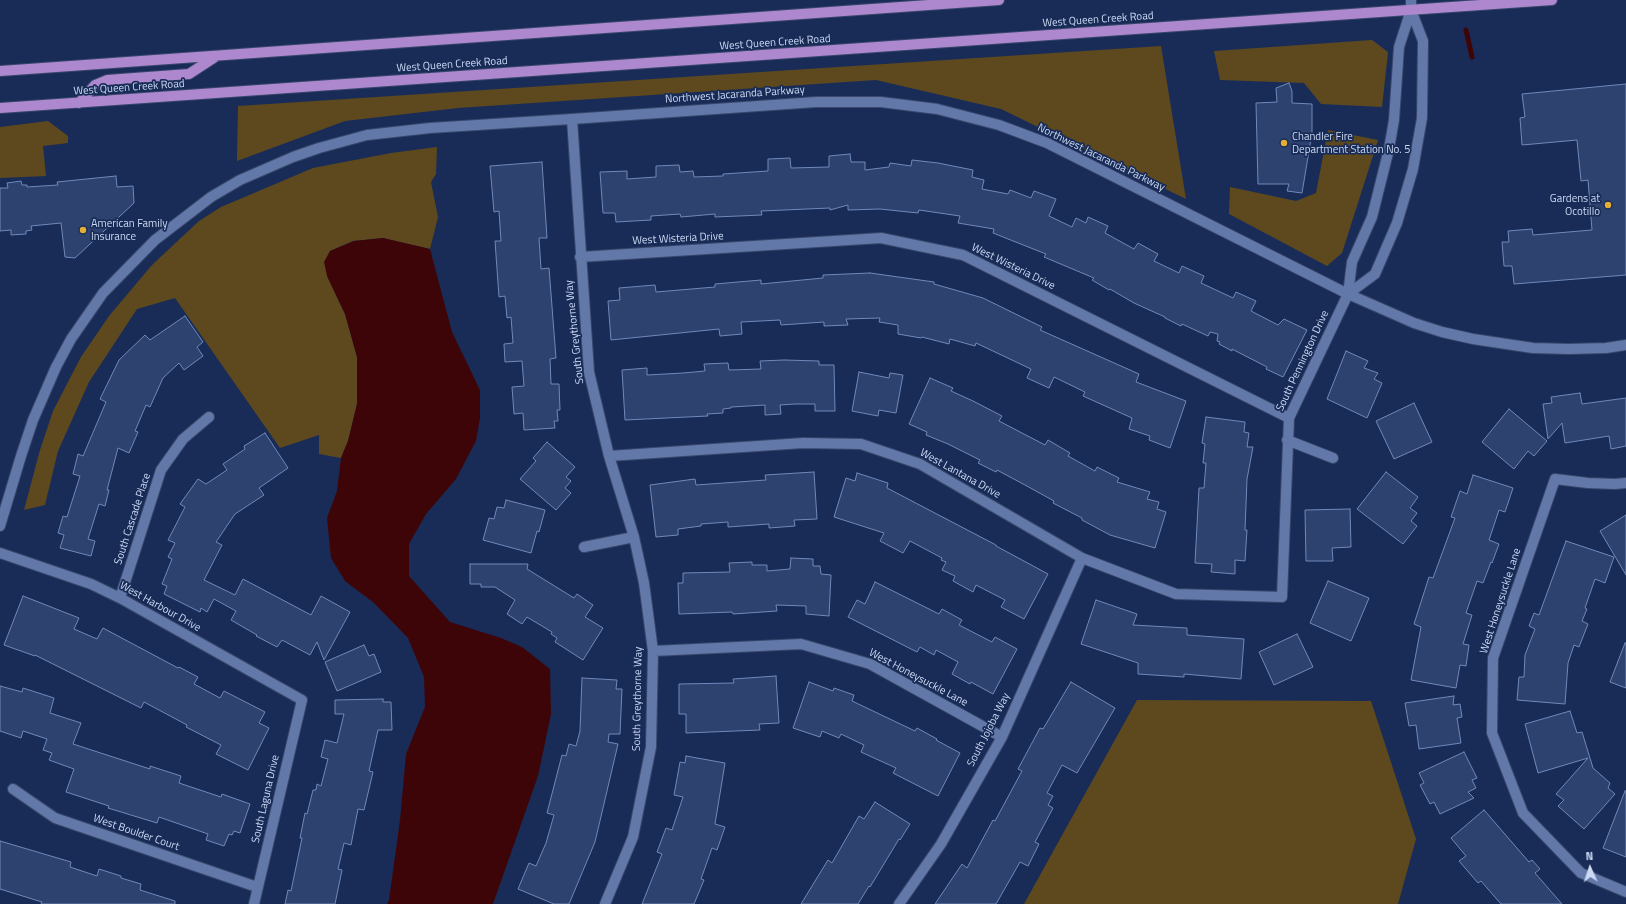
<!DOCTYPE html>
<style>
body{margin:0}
#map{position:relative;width:1626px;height:904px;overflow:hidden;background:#192c57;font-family:"Titillium Web",sans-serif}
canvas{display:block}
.north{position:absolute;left:1570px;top:848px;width:40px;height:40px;-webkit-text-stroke:3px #192c57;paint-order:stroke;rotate:357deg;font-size:11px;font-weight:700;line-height:16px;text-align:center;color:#ccdaf5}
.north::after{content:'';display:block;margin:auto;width:14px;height:18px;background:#ccdaf5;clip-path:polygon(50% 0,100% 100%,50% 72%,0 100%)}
</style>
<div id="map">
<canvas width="1626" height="904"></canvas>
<div class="north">N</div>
</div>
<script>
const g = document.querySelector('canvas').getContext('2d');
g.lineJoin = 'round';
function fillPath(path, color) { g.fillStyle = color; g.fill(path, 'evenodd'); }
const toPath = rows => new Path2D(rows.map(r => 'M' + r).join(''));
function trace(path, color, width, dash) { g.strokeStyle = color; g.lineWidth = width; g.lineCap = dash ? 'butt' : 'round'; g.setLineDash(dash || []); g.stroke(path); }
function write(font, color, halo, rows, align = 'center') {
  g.font = font + ' "Titillium Web",sans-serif'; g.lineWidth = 3.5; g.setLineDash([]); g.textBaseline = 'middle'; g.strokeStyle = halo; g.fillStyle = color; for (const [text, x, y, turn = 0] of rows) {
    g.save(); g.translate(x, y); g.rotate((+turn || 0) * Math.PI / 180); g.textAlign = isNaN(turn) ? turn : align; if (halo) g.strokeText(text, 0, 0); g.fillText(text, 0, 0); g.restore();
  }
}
fillPath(toPath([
 [1372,40,1388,52,1382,107,1321,104,1304,83,1220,80,1214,51],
 [1161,46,1186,199,1001,109,876,80,458,108,345,121,237,161,238,106],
 [48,121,68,136,68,143,43,146,46,176,0,178,0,127],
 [1328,130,1378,140,1342,253,1327,266,1229,214,1230,187,1296,201,1316,193],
 [437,147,436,174,431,182,438,217,430,249,383,238,353,241,330,251,327,276,345,314,357,357,357,404,348,441,341,458,319,454,319,435,280,448,175,298,137,309,89,382,58,451,45,505,24,510,40,450,53,411,81,357,109,316,152,265,199,221,221,207,313,168,391,153],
 [1137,700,1371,701,1416,839,1398,904,1024,904]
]), '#5e491e');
fillPath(toPath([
 [383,238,430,249,452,332,480,390,480,418,476,441,456,479,426,514,409,544,409,576,450,622,501,638,522,647,550,669,551,714,538,776,493,904,387,904,389,900,400,820,406,754,425,707,424,677,408,638,374,603,345,581,331,558,327,518,337,491,341,458,348,441,357,404,357,357,345,314,327,276,324,262,330,251,354,241]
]), '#3e0508');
trace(toPath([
 [1466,30,1472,57]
]), '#3e0508', 5);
const building = toPath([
 [1289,83,1292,91,1292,103,1312,104,1312,133,1302,193,1287,191,1289,184,1258,184,1256,103,1277,102,1276,88,1289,83],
 [1626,84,1626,275,1514,284,1512,266,1504,266,1502,242,1509,242,1508,231,1532,229,1533,235,1592,230,1588,180,1581,181,1577,140,1522,145,1520,118,1525,117,1522,94,1626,84],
 [850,154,851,162,865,162,865,170,889,167,890,163,911,166,912,160,938,163,973,170,972,177,984,180,982,189,1008,194,1010,190,1031,198,1034,191,1056,199,1049,216,1072,227,1076,218,1086,223,1088,217,1108,226,1105,233,1134,249,1138,243,1158,254,1154,261,1179,273,1182,266,1204,276,1201,283,1233,298,1236,292,1256,301,1251,311,1278,325,1284,319,1307,330,1283,377,1266,369,1267,367,1232,349,1232,351,1219,344,1220,342,1217,341,1218,334,1210,332,1208,336,1182,324,1181,326,1165,318,1165,317,1134,303,1110,289,1109,290,1092,280,1094,278,1044,257,1046,254,993,233,994,229,958,223,960,216,919,210,918,213,880,209,848,210,848,205,830,210,830,208,761,211,762,215,715,217,715,214,681,217,680,214,651,216,651,220,616,222,615,213,603,213,600,172,627,171,627,179,656,177,656,166,679,165,680,172,693,171,694,177,723,176,723,174,768,171,768,159,790,158,791,168,829,167,829,156,850,154],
 [542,162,547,238,539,238,541,269,549,268,556,358,550,359,551,384,559,384,560,410,557,410,558,421,554,421,555,428,524,430,523,413,514,414,512,387,524,386,522,361,505,362,504,344,513,343,511,317,507,318,505,296,499,297,495,241,501,241,499,211,494,212,490,166,542,162],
 [116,176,117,187,133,186,134,203,75,258,65,257,61,223,31,226,32,230,26,231,26,234,11,235,11,230,0,231,0,188,8,188,7,183,21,181,22,185,27,185,27,187,58,185,57,182,116,176],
 [870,273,934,282,934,284,983,298,1042,327,1040,330,1139,374,1136,382,1186,401,1170,448,1149,440,1150,436,1129,429,1132,418,1083,396,1085,392,1054,377,1049,388,1027,378,1031,369,976,343,975,346,950,339,949,344,922,337,921,338,898,334,898,325,879,322,880,318,846,319,848,325,824,326,824,322,781,325,780,320,741,322,742,334,720,336,719,329,611,340,608,301,620,300,619,288,655,285,656,292,715,287,715,284,761,280,761,284,823,278,823,275,870,273],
 [185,316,203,342,197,347,203,356,184,370,179,363,163,378,150,407,146,405,135,431,138,432,129,453,118,448,107,490,109,490,105,506,99,504,88,539,95,541,91,556,60,548,64,535,58,533,63,516,67,517,80,476,73,474,78,454,83,456,106,402,100,399,119,360,145,335,150,340,185,316],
 [1346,351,1368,361,1364,368,1378,373,1374,379,1382,383,1367,418,1327,399,1346,351],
 [784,360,819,361,819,365,834,365,835,411,815,411,815,404,795,404,780,405,781,414,765,415,765,405,731,407,731,408,723,409,723,413,707,414,708,416,625,420,622,370,647,368,647,375,683,373,705,371,704,364,728,363,729,370,761,369,760,361,784,360],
 [859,372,889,378,890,373,903,375,896,413,879,410,878,416,852,411,859,372],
 [930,378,953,388,951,391,973,401,1002,416,999,421,1045,445,1048,440,1070,453,1068,456,1095,471,1097,467,1119,478,1117,482,1150,492,1147,499,1159,502,1157,509,1166,512,1155,548,1110,535,1082,520,1082,518,1053,503,1054,501,1025,485,997,470,996,472,978,463,980,460,948,444,926,435,927,432,909,424,930,378],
 [1580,393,1582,404,1626,398,1626,446,1611,449,1609,436,1565,443,1562,423,1548,439,1543,404,1552,403,1551,397,1580,393],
 [1414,403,1432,442,1394,459,1376,421,1414,403],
 [1509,409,1547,441,1534,456,1528,451,1514,469,1482,442,1509,409],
 [1206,417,1245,422,1244,432,1249,433,1247,447,1253,447,1247,479,1245,530,1247,530,1245,561,1235,560,1235,574,1211,572,1212,564,1195,563,1199,488,1204,488,1206,463,1203,463,1205,444,1202,443,1206,417],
 [265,433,288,468,259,488,264,495,235,514,216,542,222,545,204,580,235,595,243,579,311,615,321,596,350,612,324,660,317,642,310,655,282,640,277,647,256,636,257,635,231,620,236,611,214,599,207,612,201,608,200,612,164,594,167,586,162,584,172,559,168,557,175,543,168,540,185,507,180,504,198,479,206,484,227,470,223,464,245,449,244,446,265,433],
 [547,442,575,467,566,477,571,481,565,488,571,493,556,510,520,479,536,461,533,458,547,442],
 [814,472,817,519,794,520,795,526,769,528,769,524,728,527,728,522,701,524,701,526,678,529,678,535,656,537,650,485,695,479,696,485,766,480,765,475,814,472],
 [1386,472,1418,497,1410,508,1417,513,1411,521,1417,526,1403,544,1357,509,1386,472],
 [857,473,888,483,887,488,996,545,996,546,1048,574,1024,619,1001,607,1005,600,976,585,973,592,953,581,955,576,942,570,946,562,941,560,942,558,910,541,903,553,880,541,884,533,834,517,846,478,855,481,857,473],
 [1473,475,1513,488,1505,512,1499,510,1489,540,1499,544,1492,563,1491,562,1483,583,1477,581,1466,613,1472,615,1463,644,1469,645,1466,666,1460,665,1456,688,1411,680,1421,627,1414,624,1429,577,1433,578,1455,518,1451,517,1460,491,1467,494,1473,475],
 [506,500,545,510,539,532,537,531,531,553,483,540,489,518,494,519,497,507,504,508,506,500],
 [1350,509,1351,547,1332,548,1333,561,1306,561,1305,510,1350,509],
 [1626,515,1626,575,1600,531,1626,515],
 [1566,541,1614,557,1605,583,1595,579,1585,608,1587,609,1582,621,1588,624,1579,647,1574,645,1568,663,1565,704,1517,700,1519,677,1524,677,1525,655,1535,629,1529,626,1534,613,1539,615,1566,541],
 [791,558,813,559,813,566,820,566,821,574,831,575,829,616,806,614,806,606,776,605,777,611,733,614,732,612,679,614,678,583,683,583,683,573,730,572,729,563,752,562,752,565,767,565,767,571,790,569,791,558],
 [470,564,528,564,527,569,574,598,577,594,593,605,585,617,603,628,583,660,555,642,557,638,551,634,552,632,527,617,522,624,507,614,515,600,495,587,481,587,481,584,470,584,470,564],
 [1328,581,1369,598,1351,641,1310,623,1328,581],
 [875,582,939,614,942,609,962,620,959,625,992,642,995,637,1017,649,993,694,971,682,970,684,952,674,958,662,936,650,934,655,920,647,917,652,848,617,857,600,865,604,875,582],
 [23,596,79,618,74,629,97,639,103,628,178,668,179,667,198,677,194,684,220,698,224,691,265,712,259,723,269,728,248,770,216,754,221,745,186,727,187,725,144,702,141,708,35,655,35,656,4,645,23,596],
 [1096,600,1137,614,1133,625,1187,628,1187,635,1244,639,1241,679,1184,674,1184,677,1138,674,1138,663,1081,644,1096,600],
 [1297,634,1313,667,1274,685,1259,652,1297,634],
 [1625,643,1626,643,1626,688,1610,682,1625,643],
 [364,645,369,656,374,654,381,672,337,691,325,662,364,645],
 [776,676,779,723,759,724,760,730,686,733,686,714,679,714,679,684,734,683,733,679,776,676],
 [582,678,617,680,616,689,622,689,620,734,609,734,608,742,618,744,595,842,569,904,554,904,518,889,529,863,536,866,546,843,554,815,547,813,562,755,566,756,569,744,576,746,580,731,582,678],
 [809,682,833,691,834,688,854,695,852,701,915,731,917,728,937,739,936,740,960,753,938,796,893,773,896,768,861,752,864,745,841,734,839,738,822,731,820,737,793,728,809,682],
 [1071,682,1115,708,1077,773,1062,765,1047,793,1053,796,1048,805,1053,808,1035,842,1039,844,1028,866,1020,862,996,904,935,904,962,864,967,868,993,820,995,821,1022,771,1018,769,1040,728,1043,729,1071,682],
 [0,686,22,692,23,688,54,698,50,713,81,723,73,744,150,769,150,766,181,776,179,783,221,797,222,794,250,804,240,833,234,831,232,835,229,834,224,846,206,840,208,834,159,817,157,823,108,808,109,806,66,792,74,769,49,760,52,753,43,750,47,739,23,731,21,738,0,731,0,686],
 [1454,696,1453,705,1460,704,1462,717,1457,718,1461,743,1419,749,1416,725,1409,726,1405,703,1454,696],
 [383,699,383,702,391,702,392,730,378,730,369,771,373,772,364,810,358,809,351,845,344,843,338,869,342,870,335,904,285,904,288,890,291,891,302,838,300,838,305,813,307,814,313,790,316,790,317,784,321,786,328,759,321,757,325,740,337,743,344,714,335,714,335,700,383,699],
 [1570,711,1577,733,1582,732,1593,768,1610,783,1608,788,1615,794,1584,829,1558,806,1564,800,1556,794,1588,758,1538,773,1525,724,1570,711],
 [1464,752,1477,778,1472,780,1476,788,1468,792,1474,798,1440,814,1434,802,1430,804,1420,785,1424,783,1419,773,1464,752],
 [686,756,725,763,715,824,725,827,717,850,712,848,701,879,704,880,694,904,642,904,662,854,657,852,666,828,672,830,683,797,674,795,680,762,685,763,686,756],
 [1625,791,1626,791,1626,857,1603,848,1625,791],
 [875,802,910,824,900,840,899,839,870,887,869,886,858,904,801,904,828,860,832,863,859,816,864,819,875,802],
 [1484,810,1529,862,1532,860,1540,869,1535,873,1562,904,1501,904,1481,881,1478,883,1459,861,1466,856,1451,838,1484,810],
 [0,841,71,862,70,867,97,876,99,869,121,876,121,878,141,884,140,890,175,901,175,904,41,904,42,902,0,889,0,841]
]);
fillPath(building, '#2d426e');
trace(building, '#7089bb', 1);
const minor = toPath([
 [572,119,589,372,609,456,634,537,644,583,653,651,651,747,633,837,605,904],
 [580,257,881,238,963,255,1289,418],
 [1348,294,1375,274,1397,223,1413,169,1422,118,1423,41,1411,10,1411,0],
 [1287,440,1333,458],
 [609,456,803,443,861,444,920,464,1082,558,1176,594,1282,597,1289,418,1348,294,1352,262,1372,217,1389,149,1394,120,1399,47,1411,10],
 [1626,483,1615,484,1588,483,1555,479,1493,658,1492,733,1523,813,1581,873,1626,892],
 [584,547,634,537],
 [0,553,91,584,120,598,302,700,254,904],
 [120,598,161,470,183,439,209,417],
 [653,651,801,644,870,664,1002,737],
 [13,789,55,818,257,887],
 [899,904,941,844,1002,737,1082,558]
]);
const tertiary = toPath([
 [0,526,21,456,33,420,56,367,71,339,103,293,155,240,211,197,240,180,293,157,319,148,367,135,430,128,572,119,816,102,881,102,937,109,999,125,1047,143,1348,294,1414,323,1442,332,1473,339,1533,348,1569,349,1606,348,1626,345]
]);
const primary = toPath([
 [0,71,999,0],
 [79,103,95,85,107,80,189,74,215,57],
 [0,108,1552,0]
]);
trace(minor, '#38476b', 12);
trace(tertiary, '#38476b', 12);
trace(primary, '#38476b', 12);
trace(minor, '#6178a9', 10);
trace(tertiary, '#6178a9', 10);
trace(primary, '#ad88ce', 10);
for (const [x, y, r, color] of [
 [1284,143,4,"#e2ae34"],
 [1608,205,4,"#e2ae34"],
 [83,230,4,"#e2ae34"]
]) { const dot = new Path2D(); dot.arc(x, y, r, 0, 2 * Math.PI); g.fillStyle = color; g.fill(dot); trace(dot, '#192c57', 1.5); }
write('11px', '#ccdaf5', '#192c57', [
 ["West Queen Creek Road",1098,20,-4],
 ["West Queen Creek Road",775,43,-4],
 ["West Queen Creek Road",452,65,-4],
 ["West Queen Creek Road",129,88,-4],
 ["Northwest Jacaranda Parkway",735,95,-4],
 ["Northwest Jacaranda Parkway",1101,158,26],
 ["West Wisteria Drive",678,239,-3],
 ["West Wisteria Drive",1013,267,26],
 ["South Greythorne Way",575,332,-96],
 ["South Pennington Drive",1303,361,-65],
 ["West Lantana Drive",960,474,29],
 ["South Cascade Place",133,519,-72],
 ["West Honeysuckle Lane",1501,601,-72],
 ["West Harbour Drive",160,607,29],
 ["West Honeysuckle Lane",918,678,28],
 ["South Greythorne Way",638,699,-89],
 ["South Jojoba Way",989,730,-63],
 ["South Laguna Drive",266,799,-77],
 ["West Boulder Court",136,833,19]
]);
write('11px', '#ccdaf5', '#192c57', [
 ["Chandler Fire",1292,137],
 ["Department Station No. 5",1292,150],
 ["Gardens at",1600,199,"right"],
 ["Ocotillo",1600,212,"right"],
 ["American Family",91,224],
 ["Insurance",91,237]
], 'left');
</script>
